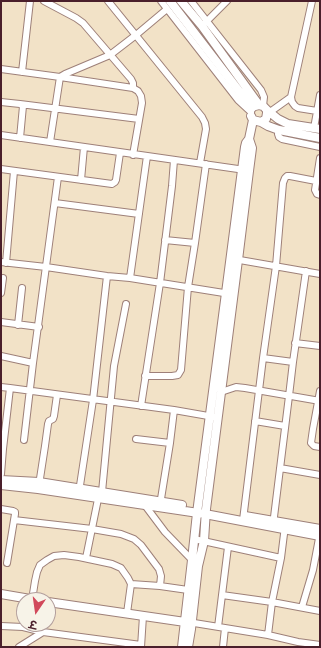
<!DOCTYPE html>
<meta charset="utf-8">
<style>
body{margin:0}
#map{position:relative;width:321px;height:648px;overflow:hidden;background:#f2e2c7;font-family:"Gochi Hand","Playpen Sans Deva",sans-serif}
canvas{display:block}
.frame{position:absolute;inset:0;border:2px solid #4a1f2b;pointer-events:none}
.north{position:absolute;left:16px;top:592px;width:40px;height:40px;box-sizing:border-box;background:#f7f3e8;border:1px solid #b29e9c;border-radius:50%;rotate:193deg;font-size:11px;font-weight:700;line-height:16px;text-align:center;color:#4a1f2b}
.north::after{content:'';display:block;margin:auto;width:14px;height:18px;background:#d1495b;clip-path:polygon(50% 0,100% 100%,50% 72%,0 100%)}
</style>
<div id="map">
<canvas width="321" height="648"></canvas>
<div class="frame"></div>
<div class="north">उ</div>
</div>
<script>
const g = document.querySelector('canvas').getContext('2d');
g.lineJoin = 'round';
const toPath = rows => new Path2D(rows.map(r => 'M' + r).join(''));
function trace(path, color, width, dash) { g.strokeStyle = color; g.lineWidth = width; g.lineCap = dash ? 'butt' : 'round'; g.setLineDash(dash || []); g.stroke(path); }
const minor = toPath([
 [44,1,76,18,83,23,131,79,133,83,133,88],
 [108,1,202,117,205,123,206,129,200,163],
 [161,1,238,100,251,112],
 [191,1,261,90,264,97,263,106],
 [312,1,291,97,292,102,295,106,298,108,317,111],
 [204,24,227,1],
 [1,69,60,77,133,88,138,91,141,96,142,103,133,155],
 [22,72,30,1],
 [1,102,20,104,23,106,20,138],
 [20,104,139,119],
 [270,112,291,97],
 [314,128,320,95],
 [279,130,278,134,279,137,282,139,320,147],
 [1,135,245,170],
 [50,142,60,77,65,74,110,55,136,35,167,9],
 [320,158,315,190,317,194,320,195],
 [1,169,112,184,115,182,116,180,120,153],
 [81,180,84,147],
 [55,203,139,214],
 [165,240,195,243,206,164],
 [234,259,320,274],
 [1,262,46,267,107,276,130,278,230,294],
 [6,263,14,171],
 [130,278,147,156],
 [1,293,3,278],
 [1,322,39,327],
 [18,325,22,288],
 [295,343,320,346],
 [1,356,33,363,24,440],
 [293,362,263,358,276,266,283,183,285,178,287,176,290,176,316,181],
 [33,363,58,177],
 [145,376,172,376,178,375,181,370,188,287,195,243],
 [1,387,10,388],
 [320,391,313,429,311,443,314,446,320,447],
 [221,392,236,387,245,388,320,401],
 [141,406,160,283,172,186,174,160],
 [255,421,285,426],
 [136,439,170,443],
 [280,468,320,475],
 [1,474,3,449,10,388,174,410,214,417],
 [39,485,45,446,48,424,49,421,53,419,54,416,57,395],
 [79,492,93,400,107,276],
 [144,504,165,532,193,561],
 [160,505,170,443,174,410],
 [1,509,13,511,15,512,15,514,7,563],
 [14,520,92,529,121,534,134,539,141,545,159,569,161,576,160,586],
 [243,520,263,358],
 [273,525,289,396,293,362,306,271],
 [194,539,281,558],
 [86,558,98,499,102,492,114,366,126,304],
 [131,584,160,586,188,590],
 [222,595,272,602,320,611],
 [32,600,35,581,37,572,40,565,47,560,54,556,64,555,79,557,112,564,121,568,128,578,131,584,127,613],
 [302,607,313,570,320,533],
 [188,622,268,635,298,642,320,645],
 [1,626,23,627,43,632,141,645],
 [218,627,228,547],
 [268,635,272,602,281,558,285,526],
 [19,647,43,632],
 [141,647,143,616],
 [223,647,225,628]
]);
const tertiary = toPath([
 [170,1,252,108],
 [181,1,202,26,259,105],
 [255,106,259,105,263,106,267,110,267,113,266,119,261,122],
 [267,110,278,119,288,124,320,129],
 [251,116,253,120,261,122,268,126,279,130,320,138],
 [1,480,39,482,182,505],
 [1,485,38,489,205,514,320,536],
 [245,516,320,529],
 [1,594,36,600],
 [48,602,185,622],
 [182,647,192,560,197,513,226,293,245,147,246,143,249,139,253,120],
 [188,647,191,629,198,566,204,541,206,509,238,260,249,171,252,148,249,139]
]);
trace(minor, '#9e8079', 8);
trace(tertiary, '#9e8079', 10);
trace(minor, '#fff', 6);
trace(tertiary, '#fff', 8);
</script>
